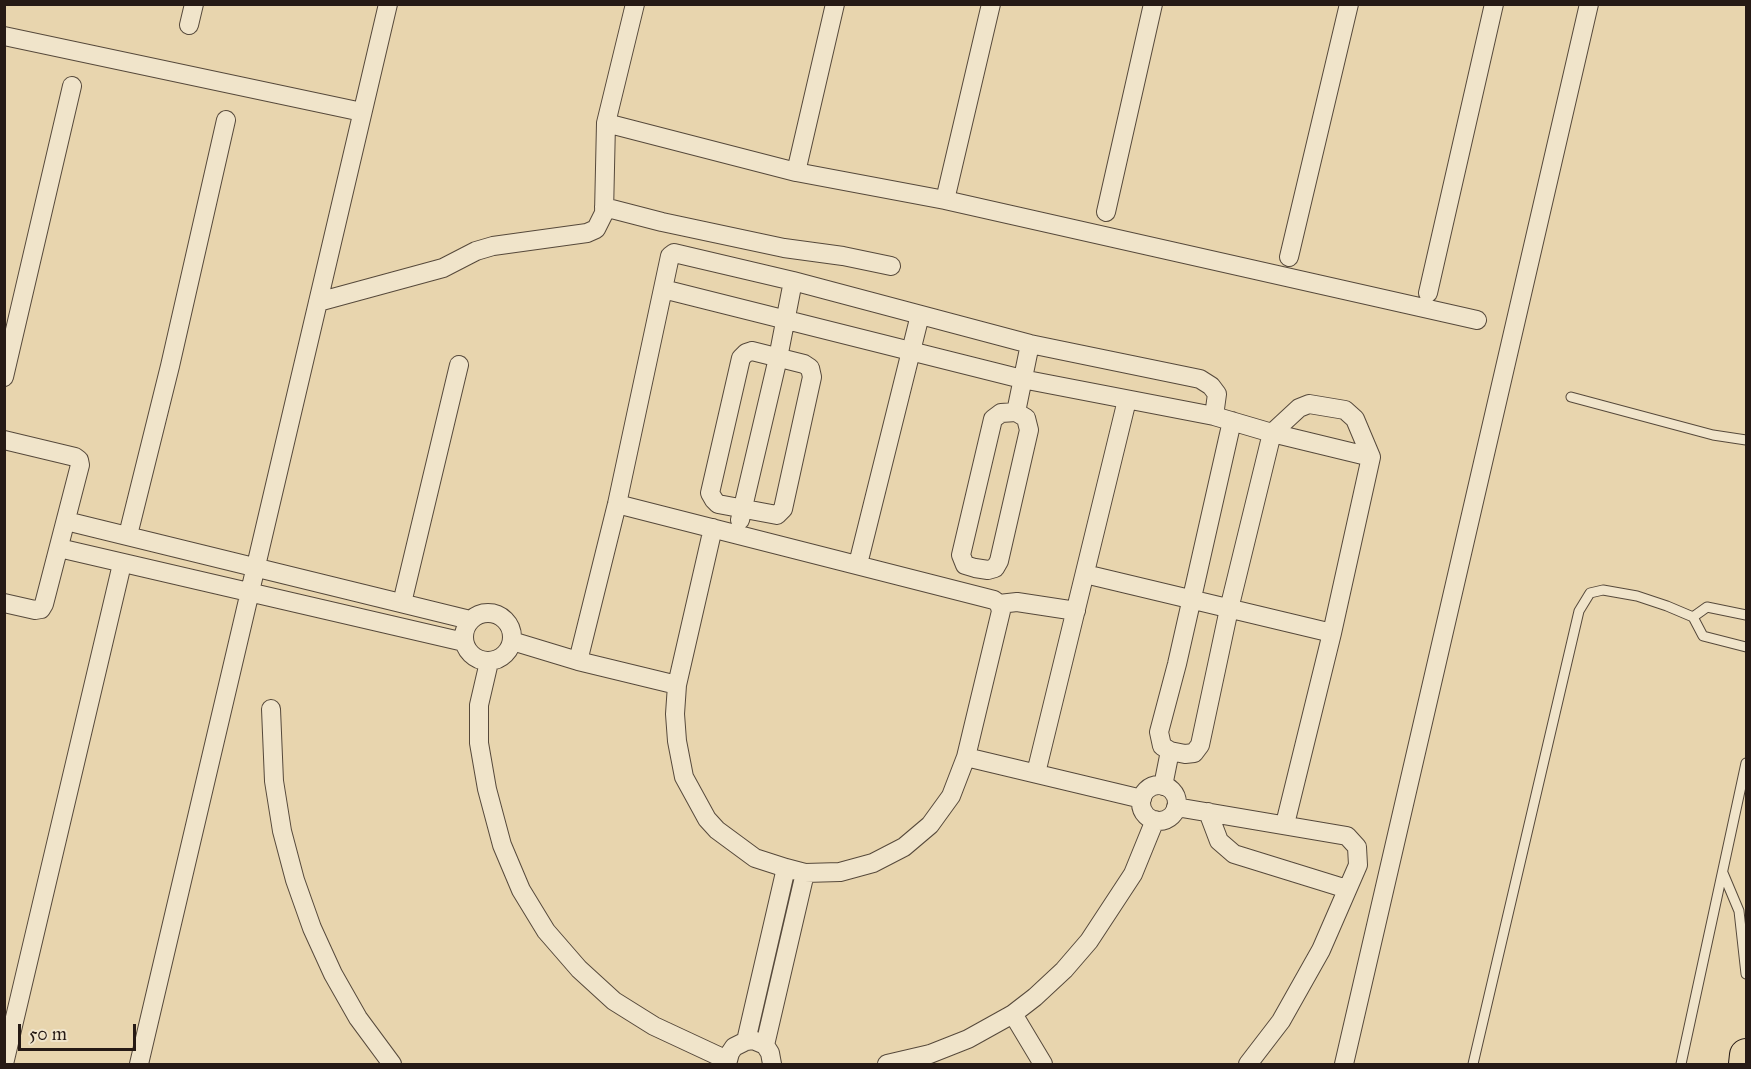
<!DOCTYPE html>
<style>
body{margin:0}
#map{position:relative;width:1751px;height:1069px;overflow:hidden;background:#e8d5ae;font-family:"IM FELL Great Primer",serif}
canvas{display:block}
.frame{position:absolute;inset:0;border:6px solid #261a15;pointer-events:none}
.scale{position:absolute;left:18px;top:1024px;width:118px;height:27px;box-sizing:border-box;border:3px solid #261a15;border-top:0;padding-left:8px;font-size:18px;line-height:21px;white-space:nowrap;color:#261a15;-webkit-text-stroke:4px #f0e4ca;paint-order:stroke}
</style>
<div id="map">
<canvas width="1751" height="1069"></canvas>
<div class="frame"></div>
<div class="scale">50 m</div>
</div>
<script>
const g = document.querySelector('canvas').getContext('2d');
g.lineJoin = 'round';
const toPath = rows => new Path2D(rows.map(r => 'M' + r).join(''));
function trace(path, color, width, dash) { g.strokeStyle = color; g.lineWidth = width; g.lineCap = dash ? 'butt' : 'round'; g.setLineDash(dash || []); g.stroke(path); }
const lane = toPath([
 [1571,397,1713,435,1746,440],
 [1693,617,1707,607,1746,615],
 [1723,873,1739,911,1746,974],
 [1473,1064,1579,611,1590,593,1603,590,1637,596,1667,606,1693,617,1703,636,1746,647],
 [1681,1064,1746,763]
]);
const street = toPath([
 [189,25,194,4],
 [4,36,362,112],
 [606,123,796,172,945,200,991,4],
 [796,172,835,4],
 [945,200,1477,320],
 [604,207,662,222,784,248,843,256,891,266],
 [1106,212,1153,4],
 [1289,257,1349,4],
 [663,289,1022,379,1214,416,1272,433,1371,457],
 [1428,293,1494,4],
 [318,302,443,268,476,251,493,246,587,233,596,229,604,213,606,123,635,4],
 [752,351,804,364,810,368,812,377,783,509,777,515,718,504,714,500,710,493,741,358,746,353,752,351],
 [4,377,72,86],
 [1016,412,1026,418,1029,430,999,561,995,568,988,570,975,568,965,565,961,555,993,419,1001,413,1016,412],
 [1016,412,1030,344],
 [1232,421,1177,664,1159,732,1162,746,1170,751,1185,754,1194,753,1200,745,1229,609,1272,433,1299,408,1309,404,1345,410,1355,419,1371,457,1332,633,1285,824],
 [4,440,75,457,79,460,80,465,44,604,41,609,35,610,4,603],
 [617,504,994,600,999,604,1017,602,1076,611],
 [740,520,778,358,793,281],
 [66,521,470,620],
 [713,528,677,685,675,714,677,741,684,777,707,819,717,830,755,858,786,868,805,873,840,872,873,863,904,847,930,825,951,796,966,757,1001,611,999,604],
 [128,535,170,366,226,120],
 [59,548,464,642],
 [858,564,920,315],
 [1085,574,1332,633],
 [402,603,459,365],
 '464 637a24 24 0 1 1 48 0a24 24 0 1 1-48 0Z',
 [512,641,578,661,677,685],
 [578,661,617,504,670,256,674,253,793,281,1030,344,1200,379,1211,386,1217,394,1214,416],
 [489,662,479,705,479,743,487,789,502,845,521,890,546,931,579,969,614,1001,654,1026,727,1060],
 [271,709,274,781,282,831,295,880,312,928,333,974,358,1018,392,1064],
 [966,757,1142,799],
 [1036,773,1127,400],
 '1141 803a18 18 0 1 1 36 0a18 18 0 1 1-36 0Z',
 [1163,786,1170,751],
 [1176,807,1347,836,1357,847,1358,865,1321,950,1281,1021,1248,1064],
 [1208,812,1219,841,1234,854,1347,889],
 [1013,1014,1043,1064],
 [746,1041,786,868],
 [765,1045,805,873],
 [4,1064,122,564],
 [139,1064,388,4],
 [727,1064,730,1053,734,1047,746,1041,753,1040,765,1045,770,1053,772,1064],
 [887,1064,930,1054,968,1039,1013,1014,1035,997,1064,970,1089,941,1133,874,1155,820],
 [1344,1064,1589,4]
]);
const highway = toPath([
 [1745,1064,1746,1055]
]);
trace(lane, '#56493b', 11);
trace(street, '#56493b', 20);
trace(highway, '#261a15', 34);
trace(lane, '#f0e4ca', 9);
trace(street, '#f0e4ca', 18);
trace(highway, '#e8d5ae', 32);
</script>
